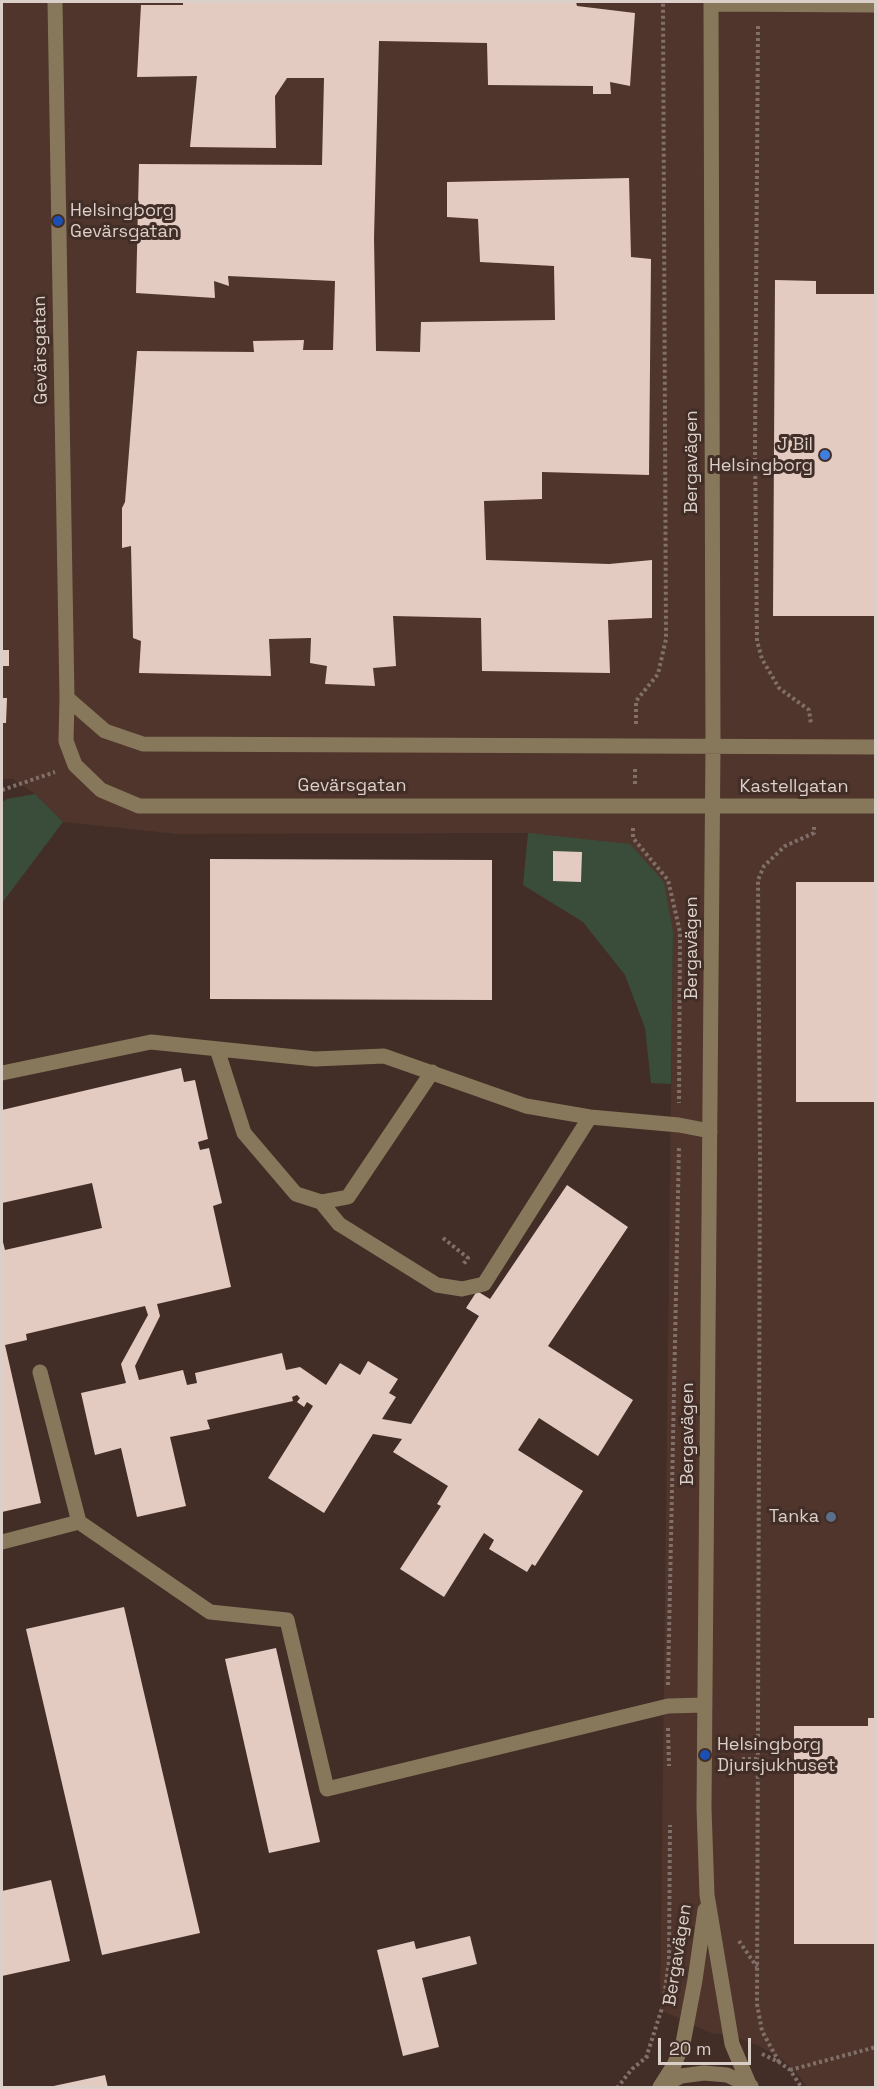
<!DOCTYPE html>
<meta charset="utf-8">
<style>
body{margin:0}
#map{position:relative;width:877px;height:2089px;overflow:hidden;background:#422e27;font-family:"Space Grotesk",sans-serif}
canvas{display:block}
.frame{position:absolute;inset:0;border:3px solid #dbcfca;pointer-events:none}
.scale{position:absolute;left:658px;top:2038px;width:93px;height:27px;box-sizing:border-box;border:3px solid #dbcfca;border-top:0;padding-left:8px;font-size:18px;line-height:21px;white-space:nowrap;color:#dbcfca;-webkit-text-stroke:4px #422e27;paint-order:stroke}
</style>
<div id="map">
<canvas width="877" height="2089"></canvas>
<div class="frame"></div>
<div class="scale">20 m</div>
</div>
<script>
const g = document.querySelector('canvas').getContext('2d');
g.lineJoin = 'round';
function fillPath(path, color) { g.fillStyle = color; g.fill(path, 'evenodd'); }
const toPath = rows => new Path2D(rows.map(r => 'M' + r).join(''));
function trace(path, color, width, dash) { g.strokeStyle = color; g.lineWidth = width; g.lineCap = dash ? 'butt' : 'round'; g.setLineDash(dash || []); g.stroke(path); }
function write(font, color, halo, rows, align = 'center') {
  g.font = font + ' "Space Grotesk",sans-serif'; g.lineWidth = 6; g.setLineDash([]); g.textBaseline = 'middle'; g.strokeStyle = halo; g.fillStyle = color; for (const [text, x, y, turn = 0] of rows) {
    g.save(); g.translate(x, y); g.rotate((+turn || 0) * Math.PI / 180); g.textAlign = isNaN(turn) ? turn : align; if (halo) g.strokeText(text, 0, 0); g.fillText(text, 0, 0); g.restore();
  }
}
fillPath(toPath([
 [2,2,875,2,875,2087,807,2087,795,2071,778,2056,757,2045,733,2036,711,2033,660,2010,673,932,528,833,178,834,63,822,35,794,13,779,2,779]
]), '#4f352b');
fillPath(toPath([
 [35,794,63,822,2,903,2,802,7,799],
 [528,833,630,844,664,882,673,932,671,1084,651,1083,645,1028,625,975,583,922,523,885]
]), '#394d3a');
fillPath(toPath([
 [183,2,576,2,577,6,635,13,630,86,610,82,611,94,593,94,593,86,488,85,487,43,379,41,374,238,376,351,420,352,421,322,555,320,554,266,480,262,478,219,447,217,447,182,629,178,631,257,651,259,649,475,542,472,542,499,484,501,486,560,609,564,652,560,652,618,608,620,610,673,482,671,481,618,393,616,396,666,373,668,375,686,325,684,327,666,310,663,311,638,269,639,271,676,139,673,141,641,133,638,131,546,122,548,122,508,125,502,137,351,254,352,253,341,304,340,303,350,333,350,335,281,228,276,229,286,214,281,215,298,136,293,139,164,322,165,324,78,287,78,275,96,276,148,190,147,197,76,137,77,141,5,183,5],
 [775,280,816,281,816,294,876,294,876,616,773,616],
 [2,650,9,650,9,666,2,666],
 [2,698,7,698,6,723,2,723],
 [553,851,582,852,581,882,553,881],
 [210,859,492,860,492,1000,210,999],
 [796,882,876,882,876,1102,796,1102],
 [181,1068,184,1082,195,1080,208,1139,198,1142,200,1150,209,1148,222,1203,213,1206,231,1287,157,1304,160,1316,135,1366,139,1380,183,1370,187,1385,197,1383,195,1373,282,1353,286,1370,300,1367,326,1385,340,1363,360,1375,368,1361,398,1379,389,1393,396,1397,382,1419,411,1424,479,1316,466,1308,477,1291,490,1299,567,1185,628,1227,548,1346,633,1400,598,1456,539,1418,518,1450,583,1491,535,1566,532,1564,527,1572,489,1549,494,1540,484,1533,444,1597,400,1569,441,1506,437,1504,448,1486,393,1452,402,1439,373,1434,324,1513,268,1478,313,1406,307,1402,304,1407,297,1402,300,1398,297,1395,292,1397,293,1401,207,1420,210,1429,170,1437,186,1506,137,1517,121,1448,95,1455,81,1393,126,1383,121,1364,148,1315,145,1306,26,1334,27,1340,5,1345,41,1503,2,1512,2,1238,5,1250,102,1228,92,1183,2,1203,2,1110],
 [124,1607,200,1933,102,1955,26,1629],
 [276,1648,320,1842,269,1853,225,1659],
 [868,1718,876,1718,876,1944,794,1944,794,1726,868,1726],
 [51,1880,70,1961,2,1976,2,1891],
 [470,1936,477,1964,422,1978,439,2047,403,2056,377,1950,414,1941,416,1949],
 [105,2075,108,2088,49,2088,49,2087]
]), '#e4cbc1');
trace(toPath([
 [758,26,755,449,757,641,762,659,779,688,809,710,811,724],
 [636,724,636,701,658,674,666,639,663,2],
 [635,784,635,768],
 [2,790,55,772],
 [633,828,633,838,668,880,680,932,679,1103],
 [443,1238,468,1258,463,1265],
 [668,1685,679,1146],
 [668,1728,669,1766],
 [742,1759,759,1759],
 [739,1941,757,1967],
 [762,2054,779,2062,790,2070,802,2088],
 [646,2058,663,2005,669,1961,670,1825],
 [779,2062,762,2031,757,2004,760,1160,758,880,764,866,785,846,814,833,814,827],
 [790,2070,876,2047],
 [617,2088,632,2069,648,2056]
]), '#807069', 4, [3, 3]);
trace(toPath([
 [55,2,67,698,66,741,75,765,101,790,139,806,876,806],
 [711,2,713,746,704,1808,707,1895,732,2044,749,2084],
 [711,4,876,5],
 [67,698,105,731,143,744,876,747],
 [217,1049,244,1133,296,1194,321,1202,348,1197,432,1072],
 [2,1073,151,1042,315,1059,384,1056,526,1106,590,1117,679,1125,710,1131],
 [321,1202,339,1224,437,1285,462,1289,484,1284,590,1117],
 [40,1372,79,1522,210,1612,287,1620,327,1789,668,1706,705,1705],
 [2,1542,79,1522],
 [660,2087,674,2065,683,2043,695,1980,705,1910],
 [660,2087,681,2076,704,2073,727,2075,751,2086]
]), '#88785b', 15);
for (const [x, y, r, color] of [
 [58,221,6,"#1a4fb4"],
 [825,455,6,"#3f7fe0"],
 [831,1517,6,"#5c6f8a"],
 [705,1755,6,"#1a4fb4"]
]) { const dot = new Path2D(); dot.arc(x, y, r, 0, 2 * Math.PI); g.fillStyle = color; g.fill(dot); trace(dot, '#422e27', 2); }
write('18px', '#dbcfca', '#422e27', [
 ["Helsingborg",70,211],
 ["Gevärsgatan",70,232],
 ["J Bil",813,445,"right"],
 ["Helsingborg",813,466,"right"],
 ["Tanka",819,1517,"right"],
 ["Helsingborg",717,1745],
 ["Djursjukhuset",717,1766]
], 'left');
write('18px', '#dbcfca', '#422e27', [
 ["Gevärsgatan",41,350,-91],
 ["Bergavägen",692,462,-90],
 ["Gevärsgatan",352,786],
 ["Kastellgatan",794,787],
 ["Bergavägen",692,948,-90],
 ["Bergavägen",688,1434,-90],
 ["Bergavägen",678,1955,-81]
]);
</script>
